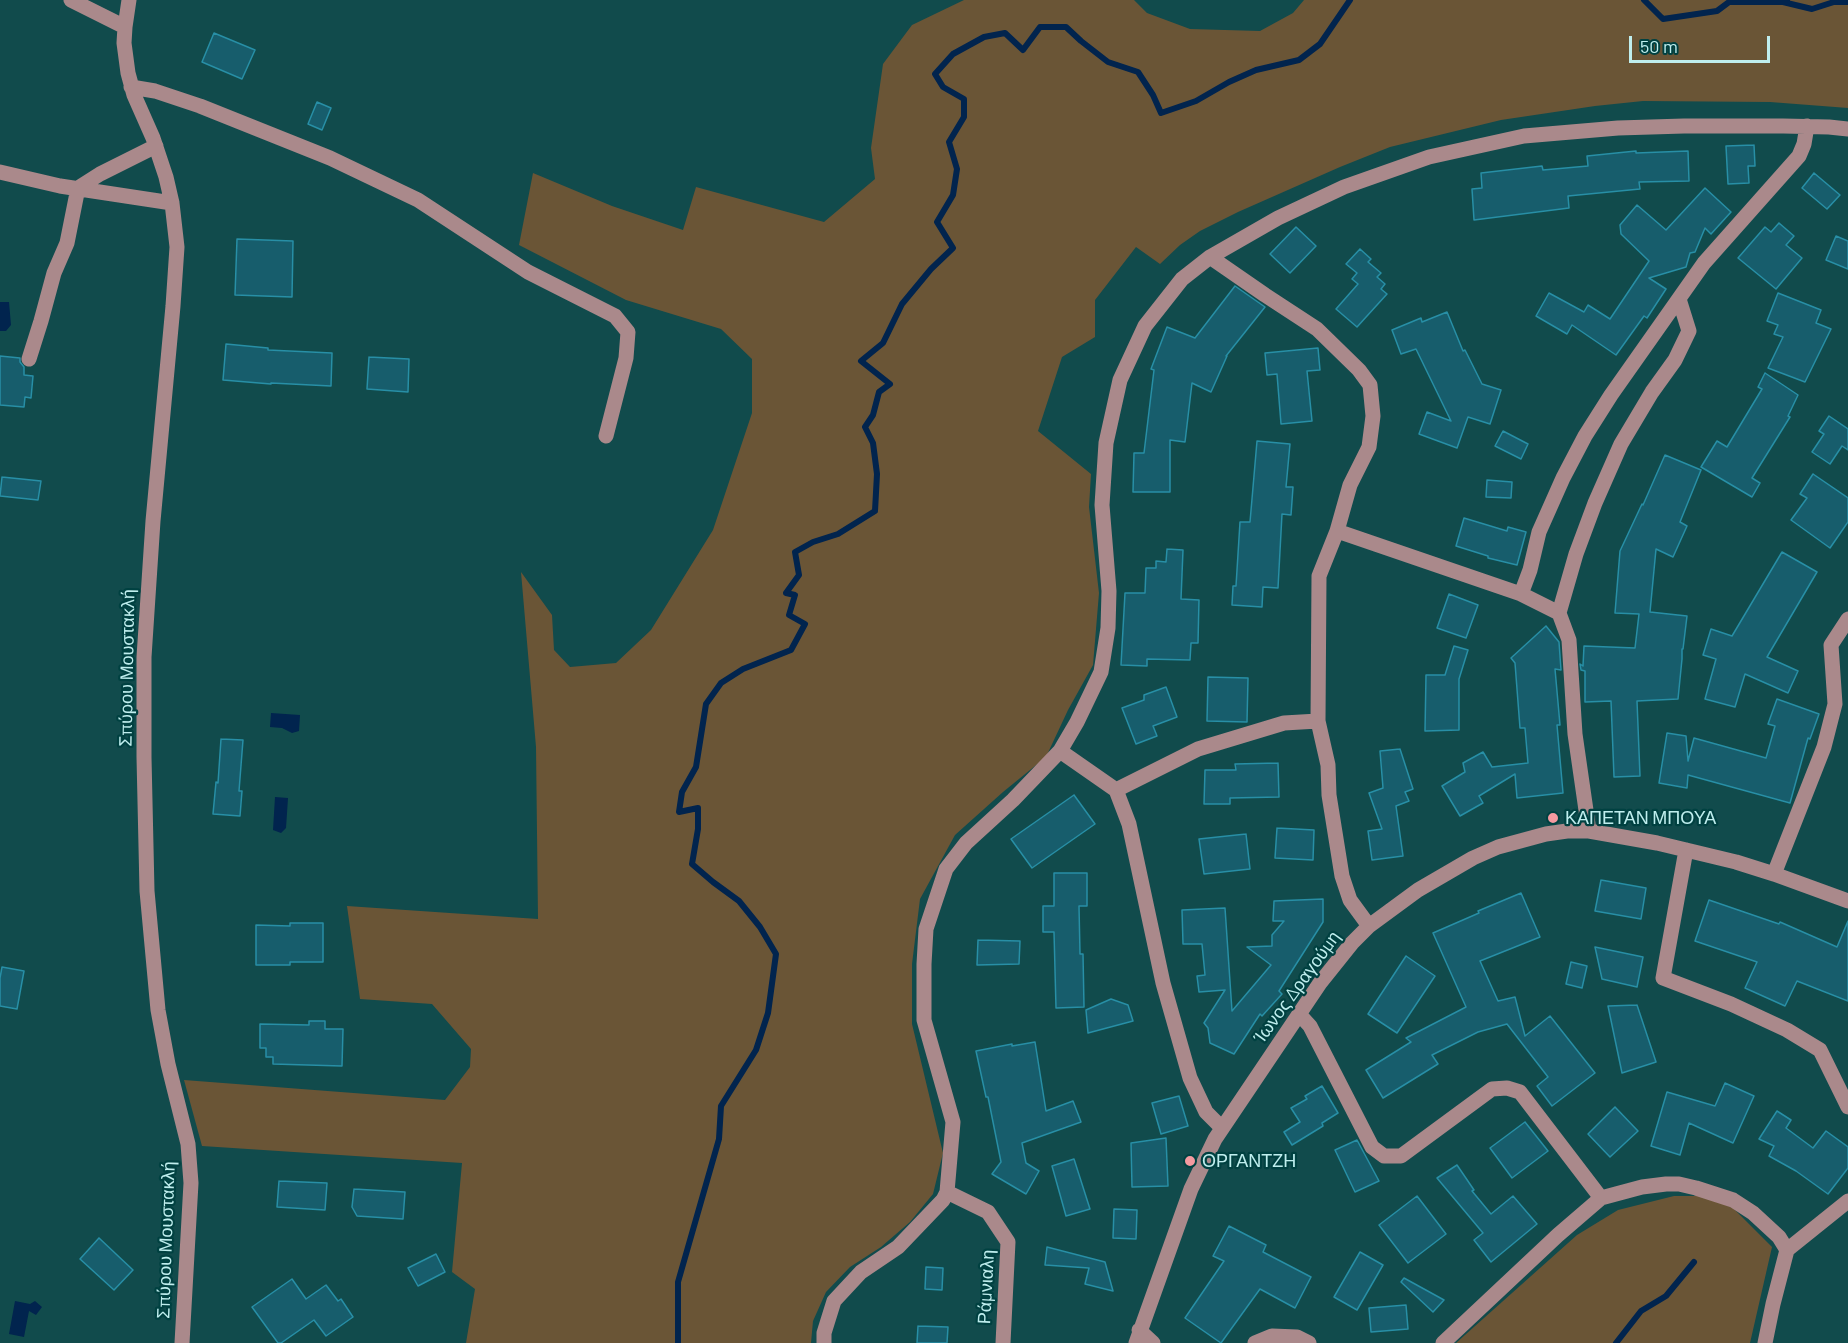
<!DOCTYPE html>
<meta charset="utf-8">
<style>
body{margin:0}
#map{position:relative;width:1848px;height:1343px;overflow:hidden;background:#114b4c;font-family:Barlow,sans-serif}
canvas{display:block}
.scale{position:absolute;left:1629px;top:36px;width:141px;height:27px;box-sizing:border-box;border:3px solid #bfeeee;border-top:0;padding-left:8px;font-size:18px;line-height:21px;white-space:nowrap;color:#bfeeee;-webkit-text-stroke:4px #004141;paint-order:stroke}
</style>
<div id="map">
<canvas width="1848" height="1343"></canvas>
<div class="scale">50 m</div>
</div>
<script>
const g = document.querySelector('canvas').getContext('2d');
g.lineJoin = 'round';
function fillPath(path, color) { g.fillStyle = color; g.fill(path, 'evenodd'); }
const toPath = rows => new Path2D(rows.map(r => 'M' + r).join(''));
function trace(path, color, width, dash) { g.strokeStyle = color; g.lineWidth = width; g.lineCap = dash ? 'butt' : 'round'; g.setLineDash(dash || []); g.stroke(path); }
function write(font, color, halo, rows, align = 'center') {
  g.font = font + ' Barlow,sans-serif'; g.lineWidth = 4.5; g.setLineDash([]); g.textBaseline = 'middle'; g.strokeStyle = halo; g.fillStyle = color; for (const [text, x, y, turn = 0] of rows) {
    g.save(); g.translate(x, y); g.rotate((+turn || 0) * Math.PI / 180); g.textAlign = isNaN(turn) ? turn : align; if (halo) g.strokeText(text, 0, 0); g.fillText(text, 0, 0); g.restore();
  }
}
fillPath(toPath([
 [964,0,1134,0,1147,13,1190,29,1260,31,1293,13,1304,0,1848,0,1848,108,1770,102,1643,101,1595,106,1501,120,1390,147,1340,167,1238,212,1200,231,1180,245,1160,264,1136,247,1095,300,1095,337,1062,357,1038,431,1091,474,1089,507,1099,593,1093,665,1068,710,1046,757,1003,792,955,835,920,899,912,964,912,1024,943,1153,933,1194,910,1222,881,1247,850,1267,826,1292,813,1321,811,1343,466,1343,475,1289,452,1272,462,1163,202,1146,184,1080,445,1100,470,1067,471,1049,432,1004,360,999,347,906,538,919,536,747,521,572,552,615,554,650,570,667,616,663,651,630,713,530,752,413,752,359,721,329,626,300,519,245,533,173,612,206,683,230,696,187,824,222,875,179,871,148,883,64,912,25],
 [1674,1196,1705,1196,1733,1208,1772,1247,1750,1343,1456,1343,1577,1235,1618,1210]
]), '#6a5536');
fillPath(toPath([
 [0,302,9,302,11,325,6,331,0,331],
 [271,713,300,715,299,731,292,733,282,728,270,727],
 [275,797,288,798,286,828,281,833,273,830],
 [15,1301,30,1304,35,1301,42,1307,36,1315,29,1311,24,1337,9,1334]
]), '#01244e');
trace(toPath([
 [1644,0,1663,19,1717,11,1729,2,1783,2,1787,0],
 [1783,2,1812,9,1834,2,1848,2],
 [678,1343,678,1282,719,1139,721,1106,756,1050,768,1013,776,954,760,927,739,901,713,882,692,864,698,829,698,808,679,812,682,792,696,767,706,704,721,683,743,669,791,650,805,624,789,615,795,595,786,593,799,575,795,552,813,542,838,534,875,511,877,474,873,443,865,427,873,415,879,392,890,384,861,361,883,343,902,304,931,269,953,248,937,222,953,195,957,169,949,142,964,117,964,99,943,87,935,74,953,54,984,37,1005,33,1023,50,1040,27,1066,27,1081,41,1108,62,1138,72,1153,95,1161,113,1196,101,1229,82,1256,70,1299,60,1320,44,1350,0],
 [1616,1343,1641,1311,1666,1296,1694,1262]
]), '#01244e', 6);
const building = toPath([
 [214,33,255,50,242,79,202,62,214,33],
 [317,102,331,108,322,130,308,124,317,102],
 [1754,145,1755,166,1748,166,1749,183,1728,184,1726,146,1754,145],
 [1636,151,1636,153,1688,151,1689,181,1639,182,1640,189,1568,196,1569,208,1474,220,1472,189,1482,188,1481,173,1542,166,1543,170,1588,166,1587,156,1636,151],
 [1814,173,1840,195,1827,209,1802,188,1814,173],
 [1705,188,1731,212,1711,234,1705,228,1695,252,1690,253,1686,267,1649,278,1666,289,1647,318,1644,316,1616,355,1572,325,1567,334,1536,316,1549,293,1584,312,1588,305,1610,319,1649,261,1621,234,1620,225,1637,205,1666,230,1705,188],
 [1779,223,1794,236,1786,245,1802,258,1776,289,1738,258,1765,227,1771,232,1779,223],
 [1296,227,1316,246,1290,273,1270,254,1296,227],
 [1836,236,1848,241,1848,269,1826,260,1836,236],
 [237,239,293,241,292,297,235,295,237,239],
 [1360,249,1371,259,1368,262,1381,273,1377,277,1385,284,1381,289,1387,294,1357,327,1336,309,1358,284,1352,279,1357,273,1346,264,1360,249],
 [1235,286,1265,307,1226,356,1227,356,1211,392,1192,383,1185,442,1170,440,1170,492,1133,492,1134,453,1144,453,1154,370,1151,369,1167,327,1195,338,1235,286],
 [1778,293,1821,310,1816,323,1831,329,1805,382,1768,368,1783,337,1774,334,1778,325,1767,321,1778,293],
 [1447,312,1463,351,1465,350,1482,384,1501,390,1490,424,1468,417,1457,448,1419,434,1427,412,1451,421,1416,349,1401,354,1392,330,1421,318,1422,322,1447,312],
 [226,344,268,348,268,350,332,353,331,386,271,383,271,384,223,380,226,344],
 [1318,348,1320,370,1307,371,1312,421,1281,424,1277,374,1267,375,1265,353,1318,348],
 [0,356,20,358,20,362,24,367,24,375,33,376,31,398,25,397,24,407,0,405,0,356],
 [369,357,409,359,408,392,367,389,369,357],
 [1765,373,1798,395,1788,416,1790,417,1752,478,1760,483,1752,497,1701,467,1717,441,1727,447,1762,389,1758,387,1765,373],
 [1829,416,1848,429,1848,450,1842,446,1830,464,1812,452,1824,434,1819,431,1829,416],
 [1503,431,1528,444,1521,459,1495,446,1503,431],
 [1257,441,1290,444,1286,487,1293,487,1291,515,1282,514,1278,588,1263,587,1262,607,1232,605,1233,586,1236,586,1240,522,1250,522,1257,441],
 [1665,455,1701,470,1680,522,1687,526,1673,557,1656,549,1650,612,1687,616,1683,649,1682,649,1682,659,1678,699,1637,701,1640,776,1614,777,1611,701,1585,702,1585,671,1581,670,1580,664,1583,666,1584,646,1635,648,1639,614,1615,613,1620,551,1642,504,1643,505,1665,455],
 [1813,474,1848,498,1848,522,1830,548,1791,520,1807,498,1800,494,1813,474],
 [2,477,41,481,38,500,0,496,2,477],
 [1487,480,1512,482,1511,498,1486,497,1487,480],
 [1464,518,1507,531,1508,527,1526,532,1517,565,1488,558,1488,556,1456,546,1464,518],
 [1167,549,1183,550,1181,599,1199,600,1198,643,1191,643,1190,660,1147,659,1147,666,1121,665,1125,593,1145,593,1146,568,1156,568,1156,561,1166,562,1167,549],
 [1782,552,1817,572,1767,657,1798,671,1788,693,1745,674,1735,707,1705,699,1716,659,1703,655,1711,629,1732,636,1782,552],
 [1449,594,1478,605,1466,638,1437,628,1449,594],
 [1546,626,1559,642,1561,670,1555,669,1560,725,1557,725,1563,793,1517,798,1515,774,1479,796,1483,803,1460,816,1442,786,1465,772,1463,763,1483,752,1492,767,1528,763,1525,728,1520,728,1515,663,1511,658,1546,626],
 [1454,646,1468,650,1459,679,1459,730,1425,731,1426,675,1445,675,1454,646],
 [1208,677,1248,678,1247,722,1207,721,1208,677],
 [1166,687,1177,717,1153,726,1157,736,1136,744,1122,708,1144,700,1144,695,1166,687],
 [1777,699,1819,714,1810,739,1808,738,1790,803,1688,775,1687,788,1659,783,1667,733,1686,736,1688,761,1694,738,1766,758,1775,726,1768,724,1777,699],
 [221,739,243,740,239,791,242,791,240,816,213,814,216,782,218,783,221,739],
 [1400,749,1413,789,1405,792,1409,801,1396,806,1403,856,1372,860,1368,831,1382,829,1369,793,1383,788,1380,751,1400,749],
 [1278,763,1279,797,1230,798,1230,804,1204,804,1205,770,1236,770,1235,764,1278,763],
 [1074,795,1095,824,1032,868,1011,839,1074,795],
 [1277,828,1314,830,1313,860,1275,858,1277,828],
 [1246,834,1250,869,1204,874,1199,839,1246,834],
 [1054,873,1087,873,1087,906,1079,906,1080,954,1083,954,1084,1007,1056,1008,1054,932,1043,932,1043,906,1054,906,1054,873],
 [1601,880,1646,888,1641,919,1595,911,1601,880],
 [1521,893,1540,937,1480,961,1498,1001,1515,997,1525,1036,1550,1016,1595,1073,1552,1106,1537,1086,1548,1077,1507,1024,1478,1032,1432,1055,1438,1064,1383,1098,1366,1070,1411,1042,1406,1038,1466,1007,1433,933,1479,913,1478,911,1521,893],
 [1323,899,1323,922,1279,991,1282,994,1262,1016,1260,1014,1234,1054,1210,1043,1208,1028,1204,1023,1225,990,1199,992,1197,976,1205,975,1202,944,1183,944,1182,910,1225,908,1232,1011,1271,965,1247,947,1272,946,1272,935,1284,921,1273,921,1274,901,1323,899],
 [1709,900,1779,924,1780,922,1837,947,1848,921,1848,1001,1797,981,1785,1006,1745,988,1757,962,1695,941,1709,900],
 [290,923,323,923,323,962,290,962,290,965,256,965,256,925,290,926,290,923],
 [978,940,1020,941,1019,964,977,965,978,940],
 [1595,947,1643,957,1637,987,1602,979,1595,947],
 [1406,956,1435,976,1397,1033,1368,1014,1406,956],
 [1571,962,1587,966,1582,988,1566,984,1571,962],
 [2,967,24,971,17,1009,0,1006,0,978,2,967],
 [1111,999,1128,1005,1133,1021,1088,1033,1086,1010,1111,999],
 [1637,1005,1656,1062,1622,1073,1608,1006,1637,1005],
 [309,1021,325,1021,325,1029,343,1029,342,1066,273,1064,273,1057,266,1057,266,1048,260,1048,260,1024,309,1025,309,1021],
 [1035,1042,1046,1111,1073,1101,1081,1122,1022,1143,1026,1163,1039,1171,1026,1194,992,1174,1001,1162,988,1097,986,1097,976,1051,1012,1044,1012,1046,1035,1042],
 [1725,1083,1754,1096,1733,1143,1689,1123,1680,1155,1651,1146,1667,1092,1715,1106,1725,1083],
 [1322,1086,1338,1113,1322,1123,1323,1126,1292,1145,1284,1132,1300,1122,1291,1108,1307,1099,1305,1096,1322,1086],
 [1179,1096,1188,1126,1161,1134,1152,1103,1179,1096],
 [1615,1107,1638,1131,1610,1157,1588,1134,1615,1107],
 [1777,1111,1791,1120,1786,1128,1813,1148,1826,1131,1848,1147,1848,1168,1828,1194,1796,1171,1769,1156,1774,1146,1759,1139,1777,1111],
 [1525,1122,1548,1151,1512,1178,1490,1148,1525,1122],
 [1166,1138,1168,1186,1132,1187,1131,1143,1166,1138],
 [1357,1140,1379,1181,1355,1192,1335,1150,1357,1140],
 [1074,1159,1090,1209,1066,1216,1052,1166,1074,1159],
 [1457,1165,1474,1190,1472,1191,1491,1214,1513,1196,1537,1224,1491,1262,1474,1240,1483,1233,1437,1178,1457,1165],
 [279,1181,327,1183,325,1210,277,1207,279,1181],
 [354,1189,405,1192,403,1219,357,1216,352,1207,354,1189],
 [1417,1196,1446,1234,1408,1263,1379,1225,1417,1196],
 [1114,1209,1137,1210,1136,1239,1113,1238,1114,1209],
 [1229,1226,1266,1245,1263,1252,1311,1277,1295,1308,1260,1289,1221,1343,1185,1318,1224,1261,1213,1256,1229,1226],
 [99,1238,133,1270,114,1290,80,1259,99,1238],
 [1047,1247,1105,1262,1113,1291,1085,1284,1089,1268,1045,1265,1047,1247],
 [1360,1252,1383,1265,1357,1310,1334,1297,1360,1252],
 [436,1254,445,1272,418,1286,408,1268,436,1254],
 [926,1267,943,1268,942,1290,925,1289,926,1267],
 [1404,1278,1444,1300,1433,1312,1401,1282,1404,1278],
 [292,1279,306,1299,326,1285,338,1301,341,1299,353,1317,326,1336,314,1320,281,1343,278,1343,252,1307,292,1279],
 [1406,1305,1408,1329,1371,1332,1369,1308,1406,1305],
 [918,1326,948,1327,947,1343,917,1343,918,1326]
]);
fillPath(building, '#175d6c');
trace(building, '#288fa6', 1.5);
trace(toPath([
 [71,0,125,27],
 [129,0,125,27,124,43,128,73,134,95,153,138,166,177,172,203,177,247,173,306,153,521,144,657,144,757,147,891,158,1010,168,1064,188,1144,191,1183,182,1343],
 [131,87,155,91,200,106,330,158,418,200,528,272,615,316,628,332,626,358,606,436],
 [0,172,60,186,172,203],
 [1210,257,1265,295,1317,329,1359,370,1370,385,1373,416,1369,447,1350,485,1337,531,1319,576,1318,721,1328,765,1329,795,1342,876,1350,900,1369,926],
 [29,359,41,321,54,273,67,243,78,188,100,174,156,146],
 [1337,531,1521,594,1559,613],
 [1521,594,1530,570,1539,532,1563,478,1585,436,1611,395,1704,263,1799,156,1804,144,1807,126],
 [1060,751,1116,790,1129,824,1163,983,1190,1078,1206,1112,1222,1128],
 [1116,790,1198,749,1284,723,1318,721],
 [1589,831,1575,734,1569,640,1559,613,1576,554,1595,503,1621,444,1652,392,1675,360,1689,331,1679,299],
 [1686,850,1663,978,1731,1004,1787,1030,1820,1050,1848,1107],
 [1774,874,1824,747,1835,704,1831,645,1848,619],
 [1299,1014,1310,1026,1372,1147,1384,1156,1401,1156,1492,1089,1507,1088,1520,1092,1601,1198],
 [947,1192,988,1212,1008,1242,1003,1343],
 [1139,1330,1153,1343],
 [824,1343,824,1333,834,1301,861,1272,898,1247,943,1200,947,1192,953,1122,924,1020,924,964,926,929,946,869,966,843,1013,800,1060,751,1077,722,1101,672,1108,628,1109,591,1102,505,1106,443,1120,380,1145,326,1182,279,1210,257,1278,218,1344,187,1429,157,1524,136,1618,128,1684,126,1783,126,1829,127,1848,129],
 [1136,1343,1191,1189,1215,1139,1320,983,1352,943,1369,926,1418,890,1473,858,1498,847,1546,834,1567,831,1589,831,1657,843,1736,862,1774,874,1848,901],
 [1255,1343,1272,1336,1297,1337,1309,1343],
 [1443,1343,1558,1235,1601,1198,1642,1187,1666,1184,1679,1184,1696,1188,1733,1200,1753,1213,1779,1237,1787,1250],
 [1765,1343,1773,1304,1787,1250,1848,1201]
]), '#aa898b', 15);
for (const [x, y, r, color] of [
 [1553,818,6,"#f49aa0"],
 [1190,1161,6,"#f49aa0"]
]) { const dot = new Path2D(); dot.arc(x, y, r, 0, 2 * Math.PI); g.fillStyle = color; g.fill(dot); trace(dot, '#004141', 2); }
write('18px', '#bfeeee', '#004141', [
 ["Σπύρου Μουστακλή",127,668,-89],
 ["Ίωνος Δραγούμη",1297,987,-54],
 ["Σπύρου Μουστακλή",166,1240,-88],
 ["Ράμνιαλη",986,1287,-87]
]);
write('18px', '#bfeeee', '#004141', [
 ["ΚΑΠΕΤΑΝ ΜΠΟΥΑ",1565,818],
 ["ΟΡΓΑΝΤΖΗ",1202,1161]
], 'left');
</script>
